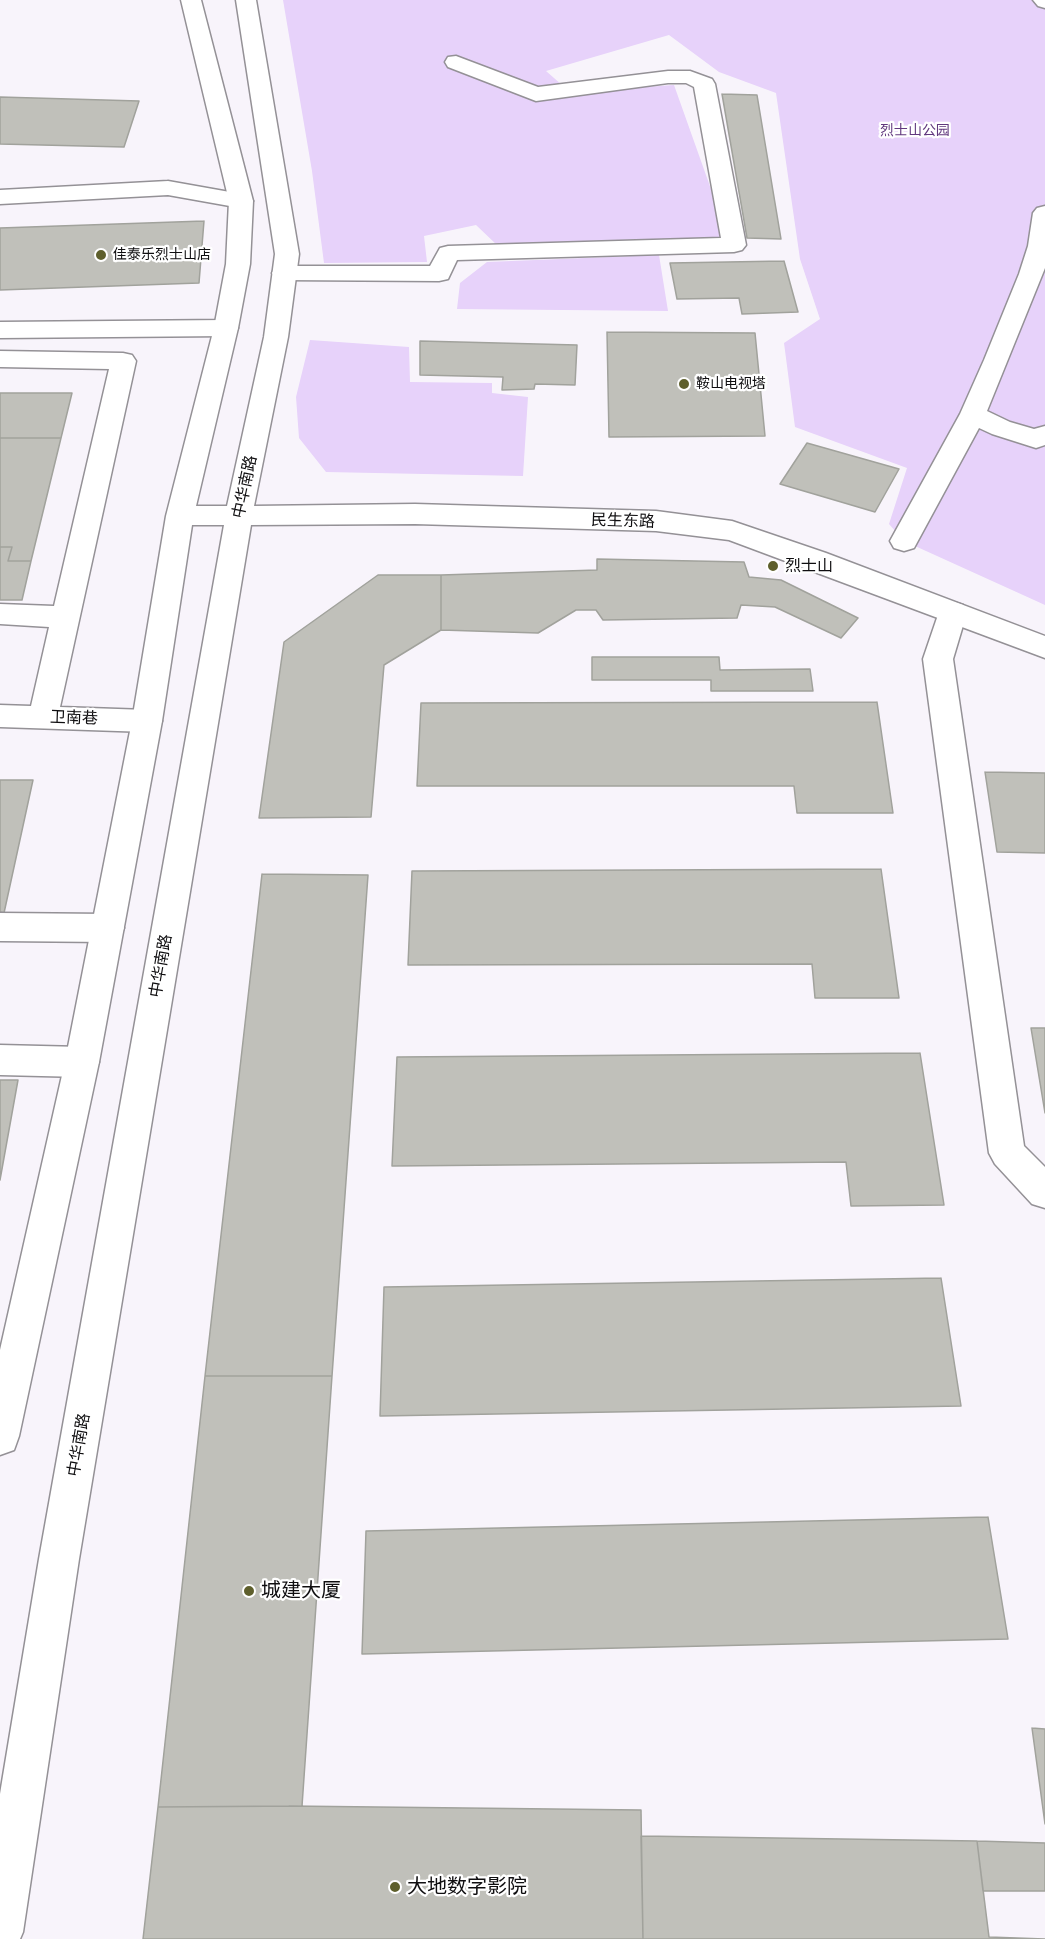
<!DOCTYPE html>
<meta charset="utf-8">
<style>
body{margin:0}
canvas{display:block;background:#f8f4fb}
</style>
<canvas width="1045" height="1939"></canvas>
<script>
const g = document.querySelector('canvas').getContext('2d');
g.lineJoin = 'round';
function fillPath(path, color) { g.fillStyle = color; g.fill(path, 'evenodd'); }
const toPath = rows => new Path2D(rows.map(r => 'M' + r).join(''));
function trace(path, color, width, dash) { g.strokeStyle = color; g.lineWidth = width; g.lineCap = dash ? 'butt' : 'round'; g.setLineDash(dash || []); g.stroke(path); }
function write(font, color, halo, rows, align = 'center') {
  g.font = font + ' Inter,"Noto Sans SC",sans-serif'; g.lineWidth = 4.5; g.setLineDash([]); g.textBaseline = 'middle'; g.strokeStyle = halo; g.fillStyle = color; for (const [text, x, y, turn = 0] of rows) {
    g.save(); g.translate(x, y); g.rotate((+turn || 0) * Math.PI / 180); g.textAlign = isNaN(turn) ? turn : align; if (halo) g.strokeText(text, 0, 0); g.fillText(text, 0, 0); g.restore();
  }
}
fillPath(toPath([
 [283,0,1045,0,1045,605,904,541,889,524,907,468,795,427,784,343,820,319,800,259,776,93,719,72,669,35,546,71,570,92,674,85,728,237,498,246,476,225,424,236,427,262,324,263,312,171],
 [659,255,668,311,457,309,460,283,487,262],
 [310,340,409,347,410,382,492,383,492,393,528,397,523,476,326,472,299,438,296,397]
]), '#e7d2fa');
const building = toPath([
 [722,94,757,95,781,239,747,238,722,94],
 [0,97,139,101,124,147,0,144,0,97],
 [204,221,199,283,0,290,0,228,204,221],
 [784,261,798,312,742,314,739,298,677,299,670,263,784,261],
 [607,332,755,333,765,436,609,437,607,332],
 [420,341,577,345,575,385,535,384,534,389,502,390,503,377,420,375,420,341],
 [0,393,72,393,61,438,0,438,0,393],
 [0,438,61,438,31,561,8,561,12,547,0,547,0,438],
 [807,443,899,469,875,512,780,484,807,443],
 [0,547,12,547,8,561,31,561,22,600,0,600,0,547],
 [597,559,744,562,749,577,781,580,858,618,841,638,775,607,741,605,737,618,603,620,596,610,576,610,538,633,441,630,441,575,597,570,597,559],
 [378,575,441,575,441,630,384,665,371,817,259,818,284,642,378,575],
 [592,657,719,657,720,670,810,669,813,691,711,691,711,680,592,680,592,657],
 [877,702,893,813,797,813,794,786,417,786,421,703,877,702],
 [985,772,1045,773,1045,853,997,852,985,772],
 [0,780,33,780,4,913,0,912,0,780],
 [881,869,899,998,815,998,812,964,408,965,412,871,881,869],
 [262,874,368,875,332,1376,205,1376,262,874],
 [1031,1028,1045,1028,1045,1113,1031,1028],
 [920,1053,944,1205,851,1206,846,1162,392,1166,397,1057,920,1053],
 [0,1080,18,1080,0,1180,0,1080],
 [941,1278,961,1406,380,1416,384,1287,941,1278],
 [205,1376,332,1376,302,1806,158,1807,205,1376],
 [988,1517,1008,1639,362,1654,366,1531,988,1517],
 [1032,1728,1045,1729,1045,1824,1032,1728],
 [289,1806,641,1810,643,1939,143,1939,158,1807,289,1806],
 [641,1836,977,1841,989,1937,1045,1939,643,1939,641,1836],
 [977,1841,1045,1843,1045,1891,983,1891,977,1841]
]);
fillPath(building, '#c0c0ba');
trace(building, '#a1a29c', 1.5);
const minor = toPath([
 [1033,0,1045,0,1045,8,1038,6,1033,0],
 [456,56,538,87,668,71,690,71,712,79,715,84,746,245,742,250,734,252,457,260,448,279,439,281,284,280,275,278,272,273,275,268,284,266,430,266,440,248,448,246,721,238,694,87,686,83,668,83,536,101,448,67,445,62,448,57,456,56],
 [168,181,241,194,249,196,253,201,249,206,241,208,168,195,0,204,0,190,168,181],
 [1045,206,1045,268,987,411,1010,422,1034,429,1045,426,1045,445,1036,448,992,434,979,428,914,548,904,551,894,548,890,541,960,414,984,360,1019,274,1028,246,1033,213,1037,208,1045,206],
 [226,320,235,322,238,328,235,334,226,336,0,338,0,322,226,320],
 [0,351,123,353,132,355,136,361,60,707,147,710,158,713,162,721,158,729,147,732,0,727,0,705,31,706,49,627,0,624,0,604,54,606,109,369,0,367,0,351],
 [953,602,963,605,967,612,953,659,1024,1146,1045,1167,1045,1208,1032,1204,995,1164,989,1153,923,659,939,612,943,605,953,602],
 [0,913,108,914,119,918,124,928,119,938,108,942,0,941,0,913],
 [0,1045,82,1047,94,1051,99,1062,94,1073,82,1077,0,1075,0,1045]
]);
const major = toPath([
 [181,0,201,0,253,201,250,264,238,328,196,506,227,506,264,337,275,254,236,0,256,0,299,254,288,337,254,506,415,504,656,511,732,521,826,553,1045,636,1045,658,729,540,656,531,415,524,251,525,79,1559,23,1932,20,1939,0,1939,0,1794,39,1559,224,525,192,525,162,721,99,1062,19,1436,14,1450,0,1455,0,1350,65,1062,132,721,166,516,214,328,226,264,229,201,181,0]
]);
trace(minor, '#949196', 3);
trace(major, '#949196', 3);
fillPath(minor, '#fff');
fillPath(major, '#fff');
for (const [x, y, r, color] of [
 [101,255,6,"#5e5f2c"],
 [684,384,6,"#5e5f2c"],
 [773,566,6,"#5e5f2c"],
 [249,1591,6,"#5e5f2c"],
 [395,1887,6,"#5e5f2c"]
]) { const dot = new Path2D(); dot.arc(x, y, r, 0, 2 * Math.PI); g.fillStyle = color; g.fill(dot); trace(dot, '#fff', 2); }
write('14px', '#61387e', '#fff', [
 ["烈士山公园",915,131]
]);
write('14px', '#0f0e10', '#fff', [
 ["佳泰乐烈士山店",113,255],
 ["鞍山电视塔",696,384]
], 'left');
write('16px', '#0f0e10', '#fff', [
 ["中华南路",245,487,-78],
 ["民生东路",623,521,2],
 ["卫南巷",74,718,2],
 ["中华南路",161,966,-80],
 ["中华南路",79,1445,-80]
]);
write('16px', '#0f0e10', '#fff', [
 ["烈士山",785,566]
], 'left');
write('20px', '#0f0e10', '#fff', [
 ["城建大厦",261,1591],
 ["大地数字影院",407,1887]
], 'left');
</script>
